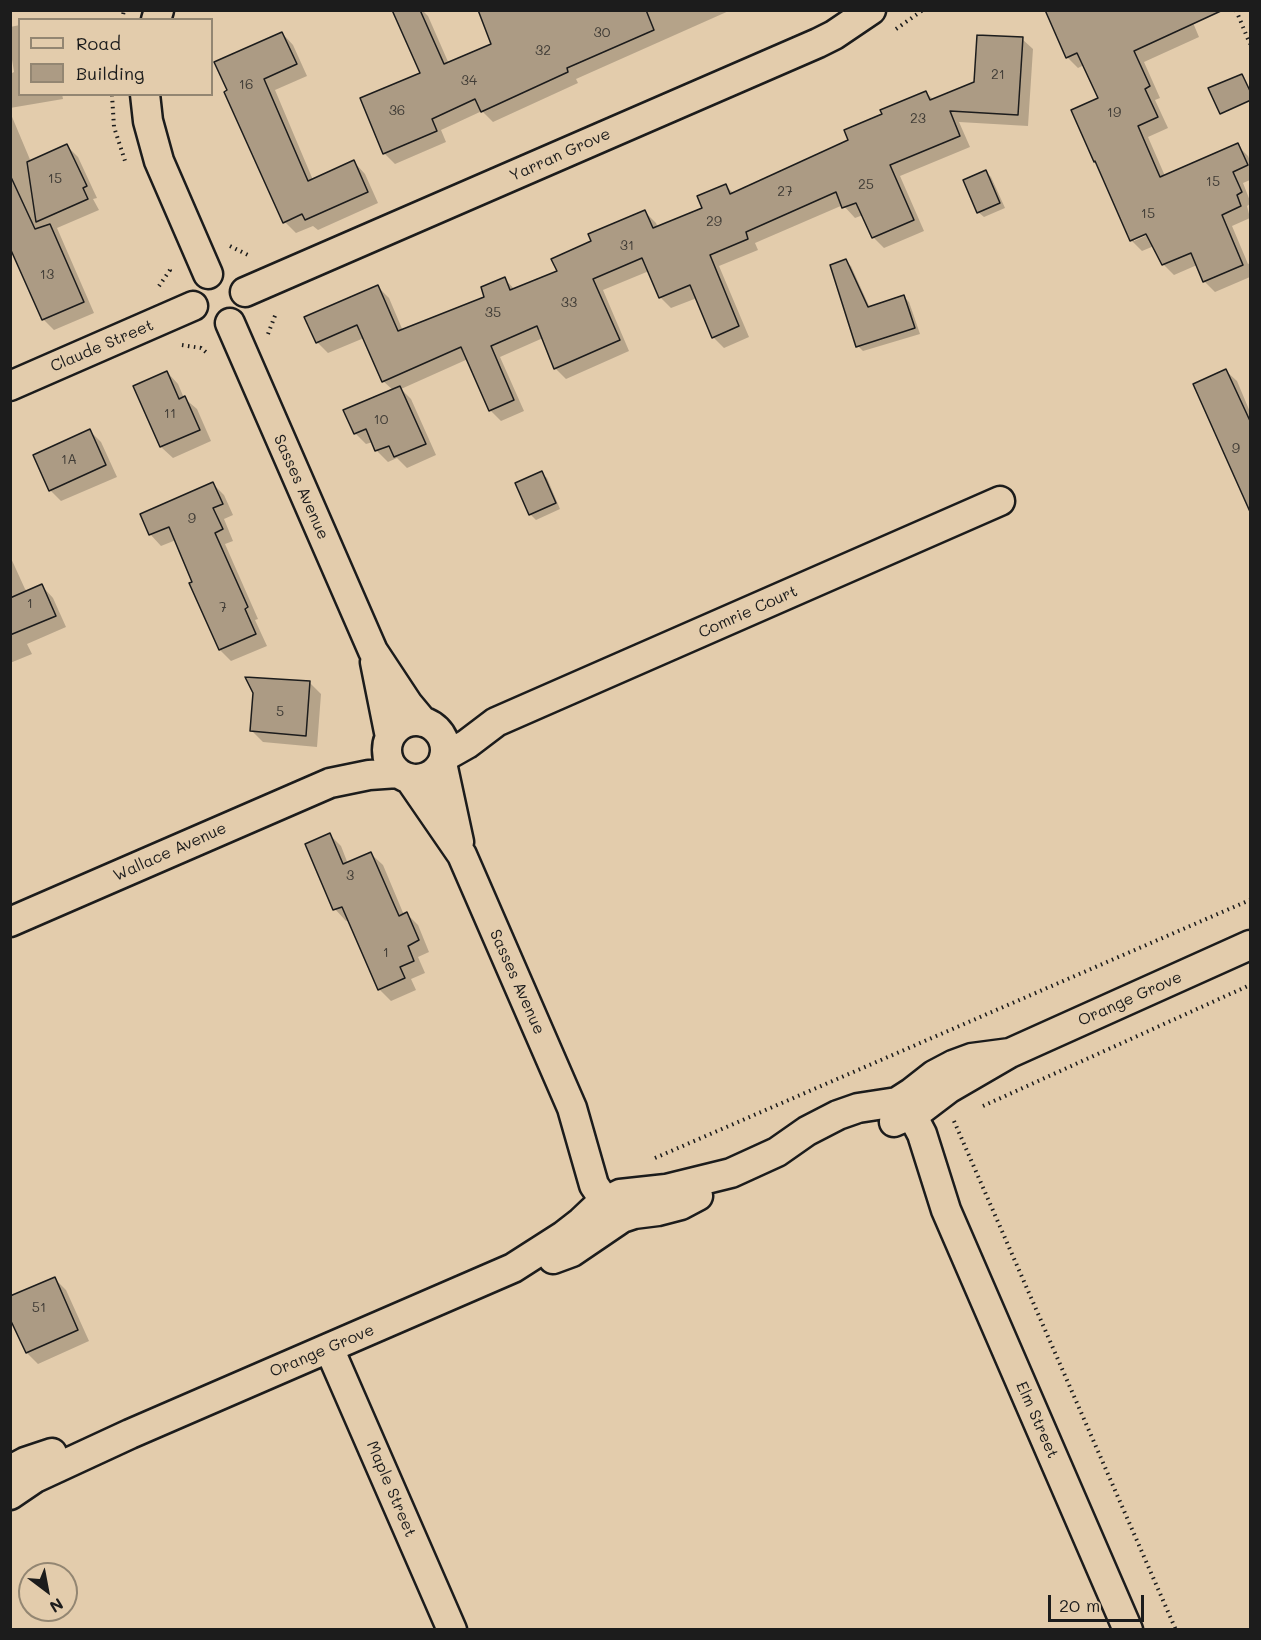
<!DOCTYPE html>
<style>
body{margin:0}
#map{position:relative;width:1261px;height:1640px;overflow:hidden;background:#e3ccac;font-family:Mali,sans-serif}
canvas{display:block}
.frame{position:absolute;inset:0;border:12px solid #1c1c1c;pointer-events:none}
.legend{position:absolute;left:18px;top:18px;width:195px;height:78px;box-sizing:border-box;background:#e3ccac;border:2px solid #938672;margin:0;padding:8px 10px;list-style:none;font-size:18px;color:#1c1c1c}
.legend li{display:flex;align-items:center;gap:12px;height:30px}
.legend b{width:30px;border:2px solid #938672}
.north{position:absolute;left:18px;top:1562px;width:60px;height:60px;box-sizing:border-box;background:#e3ccac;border:2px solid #938672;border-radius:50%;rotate:148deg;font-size:16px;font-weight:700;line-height:24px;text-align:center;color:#1c1c1c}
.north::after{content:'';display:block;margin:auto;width:21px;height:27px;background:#1c1c1c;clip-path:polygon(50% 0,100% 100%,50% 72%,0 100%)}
.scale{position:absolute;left:1048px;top:1595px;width:96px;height:27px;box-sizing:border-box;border:3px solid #1c1c1c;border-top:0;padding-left:8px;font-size:18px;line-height:21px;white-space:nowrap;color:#1c1c1c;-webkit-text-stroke:4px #e3ccac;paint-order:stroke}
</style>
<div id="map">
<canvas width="1261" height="1640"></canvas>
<div class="frame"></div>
<ul class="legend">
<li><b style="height:8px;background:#e3ccac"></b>Road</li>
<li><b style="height:16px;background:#ac9b84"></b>Building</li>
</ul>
<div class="north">N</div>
<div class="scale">20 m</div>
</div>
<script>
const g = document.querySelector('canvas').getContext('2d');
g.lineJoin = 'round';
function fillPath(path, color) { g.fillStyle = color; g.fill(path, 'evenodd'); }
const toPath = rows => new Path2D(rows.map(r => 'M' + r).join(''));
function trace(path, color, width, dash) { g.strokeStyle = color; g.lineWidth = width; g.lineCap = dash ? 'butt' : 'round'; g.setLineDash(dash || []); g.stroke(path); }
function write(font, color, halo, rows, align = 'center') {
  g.font = font + ' Mali,sans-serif'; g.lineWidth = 6; g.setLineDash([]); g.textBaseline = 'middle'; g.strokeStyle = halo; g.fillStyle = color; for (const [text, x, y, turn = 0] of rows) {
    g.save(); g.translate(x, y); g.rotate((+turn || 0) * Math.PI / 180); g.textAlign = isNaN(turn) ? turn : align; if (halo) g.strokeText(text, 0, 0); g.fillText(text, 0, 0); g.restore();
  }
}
fillPath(toPath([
 [406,10,422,10,428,16,449,64,580,10,731,10,576,79,578,83,493,122,482,111,441,130,446,142,395,164,384,153,422,74],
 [1047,10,1191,18,1199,37,1144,62,1160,98,1155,100,1168,128,1148,137,1165,176,1237,145,1248,156,1250,161,1250,180,1243,183,1250,201,1250,204,1247,206,1250,218,1232,226,1248,264,1250,263,1250,277,1215,292,1204,281,1197,265,1174,275,1163,264,1154,246,1142,251,1131,240,1100,99,1084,65,1078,68,1067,57],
 [1153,229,1154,232,1134,241,1134,237],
 [20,25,20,94,62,94,63,99,10,108,10,74,14,72,10,47,10,27],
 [282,33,293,45,307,76,275,90,313,180,354,162,365,174,378,203,318,230,313,226,296,233,285,222,229,91],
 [1022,39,1033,49,1028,126,959,122,970,147,900,176,924,231,884,248,873,237,863,215,855,218,843,205,755,243,758,250,719,266,749,337,724,348,713,337,697,298,671,308,660,297,649,271,603,290,629,351,566,379,555,368,543,338,500,357,524,411,501,421,490,410,468,359,401,389,411,399,436,455,407,468,397,458,388,462,377,451,373,442,366,444,355,433,393,390,383,381,364,338,328,353,317,342,378,287,389,298,403,331,486,297,504,278,515,290,559,272,593,242,645,212,656,223,658,228,703,209,726,186,734,194,850,141,884,114,926,93,934,100,976,83],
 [10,112,31,162,67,146,78,157,97,198,93,199,99,210,57,228,94,313,54,330,43,319,10,244],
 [986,172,991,177,1005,208,984,217,978,212],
 [845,261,851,266,870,308,904,297,909,302,920,334,863,351,858,346],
 [1226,371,1237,381,1250,412,1250,494],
 [167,372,178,384,184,398,197,409,211,441,173,458,161,447,135,386],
 [90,431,101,442,117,477,61,501,50,490],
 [541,473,547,478,560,509,536,520,530,514],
 [213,484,224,495,233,515,224,519,233,541,225,544,258,619,255,620,267,646,231,661,220,650,191,584,194,582,176,540,161,546,150,534],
 [10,556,25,589,28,592,42,586,53,598,66,627,27,644,32,654,10,663],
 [309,682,321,694,317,747,263,742,252,731],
 [330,835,341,846,348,864,371,854,383,865,404,915,407,914,418,925,429,952,418,957,425,973,411,979,416,990,391,1001,379,989,349,920,346,921,335,909],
 [55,1279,66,1290,89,1341,38,1364,27,1353]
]), '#0003');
const building = toPath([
 [392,10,420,10,444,64,491,44,478,10,646,10,654,30,567,68,568,72,481,112,475,99,432,119,437,131,383,154,360,98,420,73,392,10],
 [1045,10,1223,10,1134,51,1150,86,1145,89,1158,117,1138,126,1160,177,1238,143,1248,165,1233,172,1242,192,1237,195,1241,206,1222,215,1243,265,1203,282,1191,253,1162,265,1146,234,1130,241,1095,161,1094,162,1071,110,1098,98,1077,53,1066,58,1045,10],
 [282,32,297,64,264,79,308,181,354,160,368,192,305,220,302,214,283,223,224,92,227,90,214,62,282,32],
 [977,35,1023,37,1018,115,950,111,960,136,890,165,914,220,872,238,856,203,842,208,836,192,746,232,748,239,710,255,739,326,712,338,690,285,659,298,642,258,593,279,620,340,554,369,537,326,491,346,514,400,489,411,461,347,382,382,357,325,316,343,304,317,378,285,398,331,484,297,481,287,505,277,510,290,557,271,551,259,591,241,588,234,645,210,653,228,702,208,697,196,726,184,730,194,848,140,844,130,882,114,880,110,926,91,930,100,974,82,977,35],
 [1242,74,1251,93,1251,100,1220,114,1208,88,1242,74],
 [67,144,87,186,83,188,88,199,36,222,27,162,67,144],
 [986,170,1000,203,977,213,963,180,986,170],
 [10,175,35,229,50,224,84,302,42,320,10,248,10,175],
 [846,259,868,307,904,295,915,328,856,347,830,265,846,259],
 [1226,369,1251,423,1251,514,1193,384,1226,369],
 [167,371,179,399,185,396,200,430,160,447,133,386,167,371],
 [400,386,426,444,394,457,389,446,375,451,366,429,354,434,343,410,400,386],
 [90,429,106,465,49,491,33,455,90,429],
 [542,471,556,503,529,515,515,483,542,471],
 [213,482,223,504,213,508,223,529,215,533,248,607,245,609,256,634,219,650,189,583,192,582,169,527,149,535,140,514,213,482],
 [42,584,56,616,10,635,10,598,42,584],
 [245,677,310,681,306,736,250,731,253,693,245,677],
 [330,833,343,864,371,852,399,916,407,912,419,940,408,946,414,961,400,967,405,978,378,990,342,907,333,910,305,844,330,833],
 [55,1277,78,1330,26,1353,10,1319,10,1296,55,1277]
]);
fillPath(building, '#ac9b84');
trace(building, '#1c1c1c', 1.5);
const minor = toPath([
 [156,20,159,10],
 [145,94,148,121,159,161,208,274],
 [245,292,818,43,834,35,871,10],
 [230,323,373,651,408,704,423,722],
 [10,386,193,306],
 [375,662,390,737],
 '387 750a29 29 0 1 1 58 0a29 29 0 1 1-58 0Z',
 [444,757,467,744,496,722,1000,501],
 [442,763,459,842],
 [409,778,462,855,572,1108,594,1185,605,1201,622,1218],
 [10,922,330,783,369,775,398,773],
 [897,1102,912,1115,922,1134,946,1210,1128,1630],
 [894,1122,919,1111,948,1089,1010,1053,1250,945],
 [553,1259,572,1252,622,1218,634,1214,658,1211,681,1205,698,1196],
 [329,1348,452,1630],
 [10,1470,25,1462,52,1453],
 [10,1495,35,1478,130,1434,513,1268,563,1236,581,1222,600,1204,620,1194,666,1189,731,1173,777,1152,807,1131,838,1115,858,1108,897,1102,911,1093,934,1075,953,1065,972,1058,1010,1053]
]);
trace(minor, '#1c1c1c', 33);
trace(toPath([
 [1236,10,1250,44],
 [122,20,124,10],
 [896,29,923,10],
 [112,95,114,127,126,164],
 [230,246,250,256],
 [159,286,170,270,169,267],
 [268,334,276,313],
 [182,345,201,348,208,354],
 [983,1106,1250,985],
 [954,1121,1176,1630],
 [655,1158,1250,900]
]), '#1c1c1c', 4, [1.5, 4.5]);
trace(minor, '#e3ccac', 28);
write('14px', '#403c36', null, [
 ["30",602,33],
 ["32",543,51],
 ["21",998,75],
 ["34",469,81],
 ["16",246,85],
 ["36",397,111],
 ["19",1114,113],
 ["23",918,119],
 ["15",55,179],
 ["15",1213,182],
 ["25",866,185],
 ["27",785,192],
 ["15",1148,214],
 ["29",714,222],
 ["31",627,246],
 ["13",47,275],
 ["33",569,303],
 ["35",493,313],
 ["11",170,414],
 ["10",381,420],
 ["9",1236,449],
 ["1A",69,460],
 ["9",192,519],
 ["1",30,604],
 ["7",223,608],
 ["5",280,712],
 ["3",350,876],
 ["1",386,953],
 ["51",39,1308]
]);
write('16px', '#1c1c1c', '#e3ccac', [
 ["Yarran Grove",560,155,-24],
 ["Claude Street",102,346,-23],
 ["Sasses Avenue",301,487,66],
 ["Comrie Court",748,612,-24],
 ["Wallace Avenue",170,852,-24],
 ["Sasses Avenue",517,982,66],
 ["Orange Grove",1130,999,-24],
 ["Orange Grove",322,1351,-23],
 ["Elm Street",1037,1420,66],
 ["Maple Street",391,1489,67]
]);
</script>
